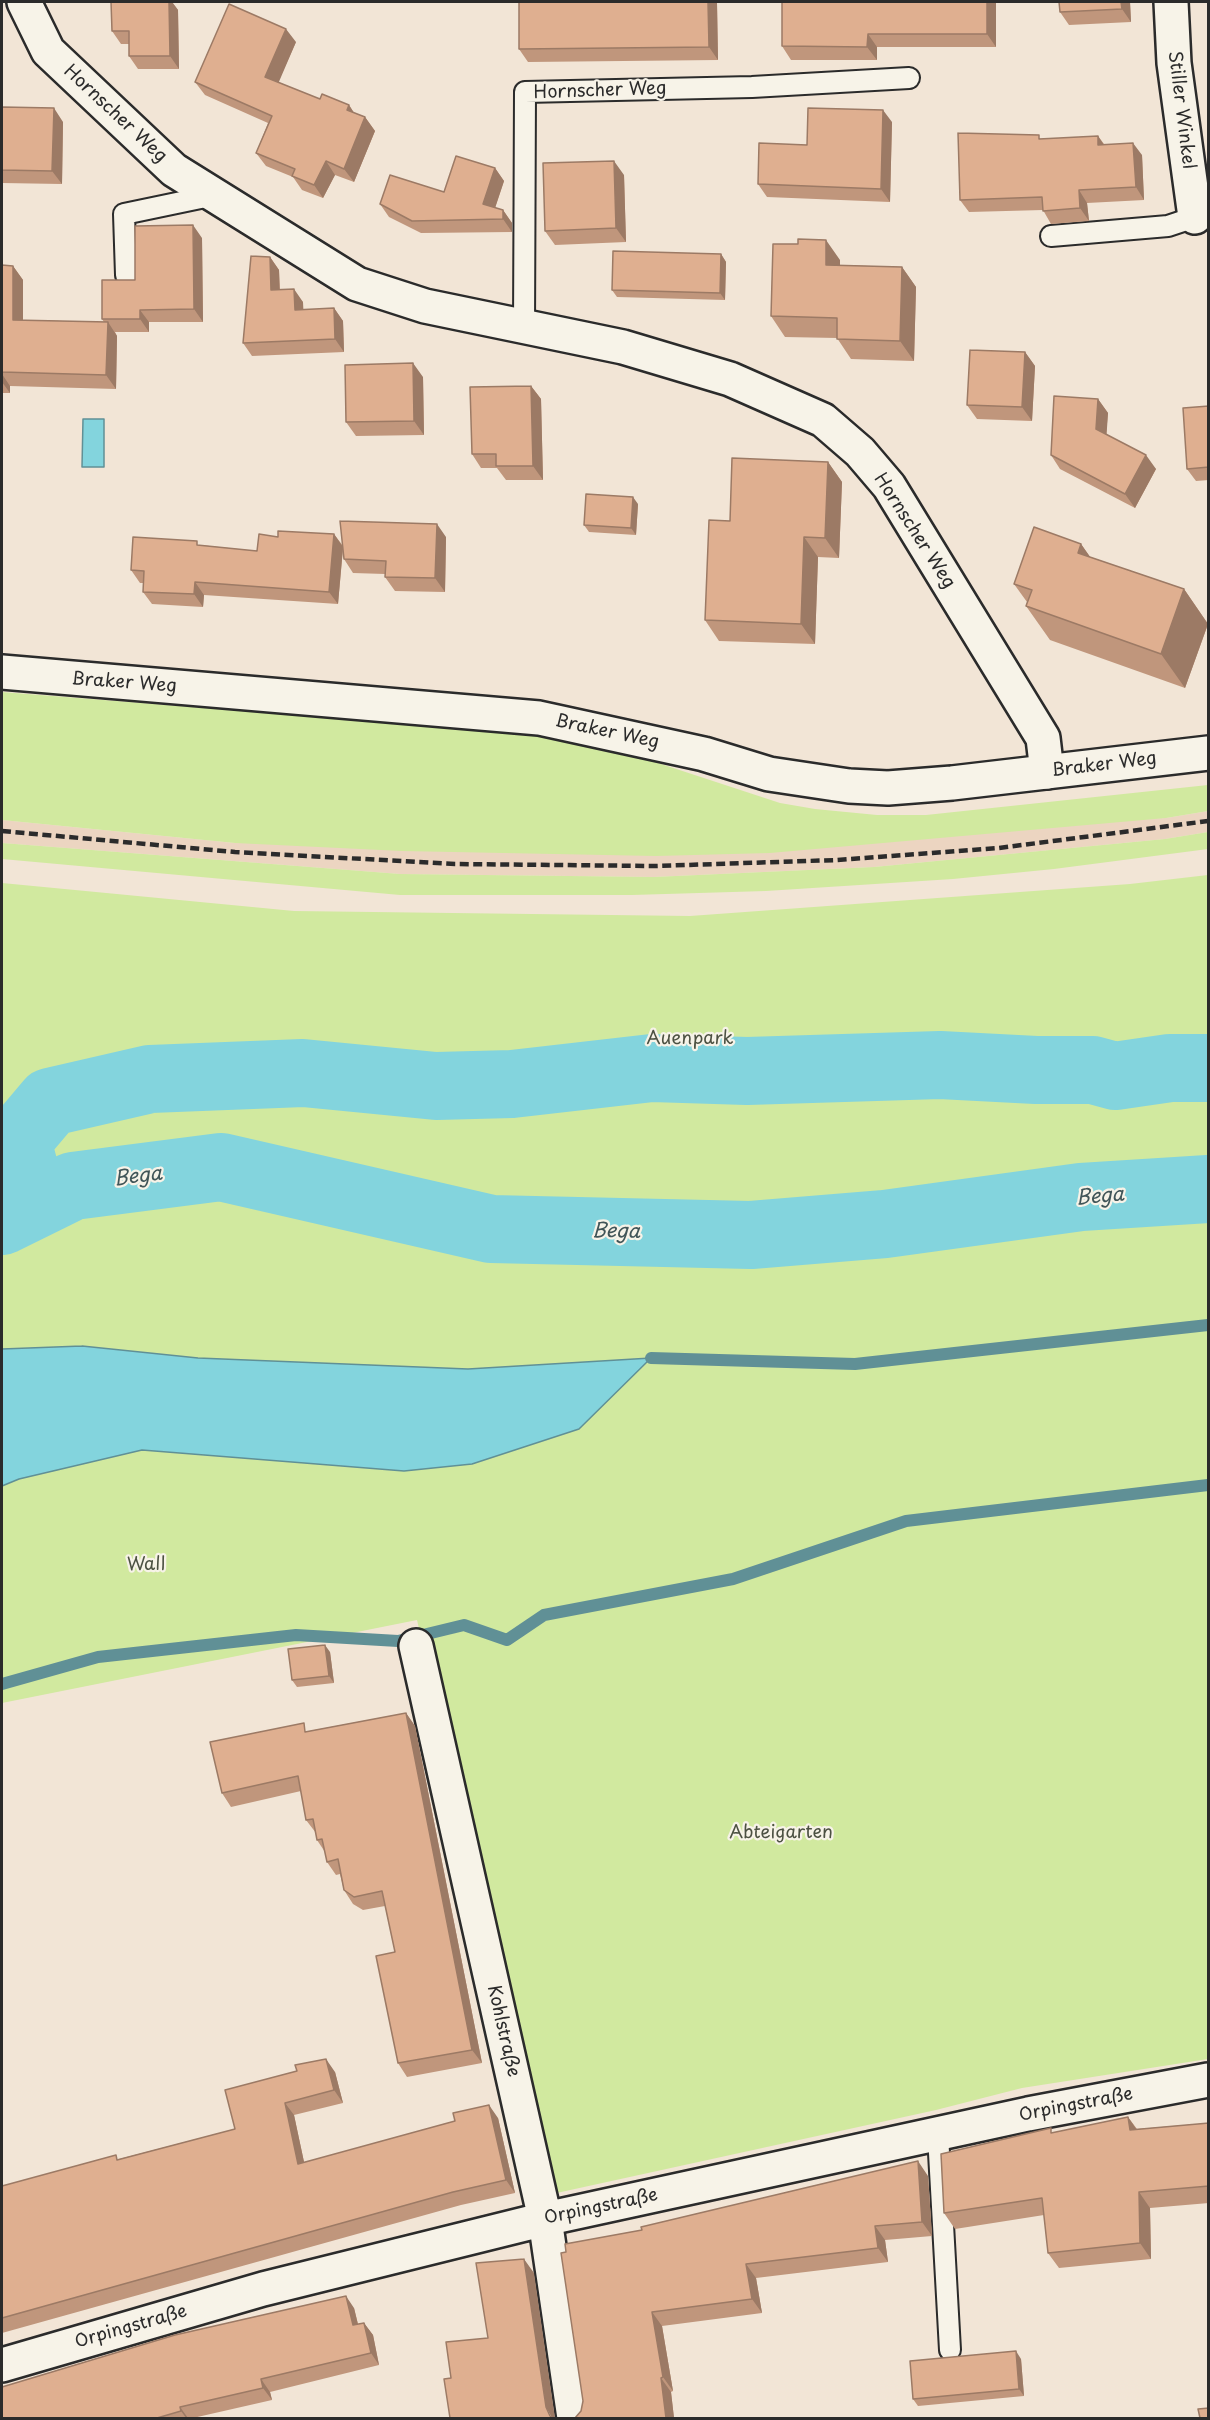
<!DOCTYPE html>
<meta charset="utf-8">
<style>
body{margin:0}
#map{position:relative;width:1210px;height:2420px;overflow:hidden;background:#f2e5d6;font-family:"Playpen Sans",sans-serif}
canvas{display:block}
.frame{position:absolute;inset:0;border:3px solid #2b2b2b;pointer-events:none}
</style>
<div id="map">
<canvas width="1210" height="2420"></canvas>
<div class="frame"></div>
</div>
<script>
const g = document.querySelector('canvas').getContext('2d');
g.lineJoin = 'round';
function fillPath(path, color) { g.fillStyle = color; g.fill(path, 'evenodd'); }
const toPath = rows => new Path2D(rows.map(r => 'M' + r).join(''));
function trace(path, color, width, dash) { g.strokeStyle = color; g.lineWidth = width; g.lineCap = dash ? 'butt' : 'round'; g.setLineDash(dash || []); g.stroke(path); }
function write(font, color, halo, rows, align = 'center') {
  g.font = font + ' "Playpen Sans",sans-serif'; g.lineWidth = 4.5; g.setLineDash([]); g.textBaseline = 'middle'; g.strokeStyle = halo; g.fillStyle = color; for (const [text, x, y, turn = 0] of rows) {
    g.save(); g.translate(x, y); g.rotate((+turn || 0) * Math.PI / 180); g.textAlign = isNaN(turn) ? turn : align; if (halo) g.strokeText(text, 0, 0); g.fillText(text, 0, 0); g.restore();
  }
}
fillPath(toPath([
 [1208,811,1208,832,1165,839,874,867,654,877,400,874,2,843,2,820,235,843,1166,818]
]), '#ecd5c1');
fillPath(toPath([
 [2,692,535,734,585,743,652,761,780,803,815,809,877,815,926,815,1208,785,1208,811,1166,818,770,853,656,856,402,851,235,843,2,820],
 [1208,832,1208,849,1054,869,953,879,766,891,632,895,400,895,2,859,2,843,400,874,654,877,874,867,1165,839],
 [1208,875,1208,2059,1022,2088,936,2110,552,2194,417,1620,2,1703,2,1486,18,1479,142,1450,404,1471,650,1358,468,1369,198,1358,82,1346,2,1349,2,883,294,911,690,916,1130,884]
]), '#d1e99f');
const water = toPath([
 [83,419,104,419,104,467,82,467,83,419],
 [82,1346,198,1358,468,1369,651,1358,579,1429,472,1464,404,1471,142,1450,19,1479,2,1486,2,1349,82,1346]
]);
fillPath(water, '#83d4dd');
trace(water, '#609096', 1.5);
trace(toPath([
 [651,1358,855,1364,1208,1325],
 [2,1684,98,1657,296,1635,398,1641,464,1625,507,1640,544,1615,733,1579,906,1521,1208,1485]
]), '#609096', 12);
trace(toPath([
 [34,1205,17,1141,50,1102,150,1079,303,1073,436,1086,512,1084,652,1068,747,1071,940,1065,1036,1070,1093,1070,1115,1076,1170,1068,1208,1068],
 [2,1221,73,1186,221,1167,491,1229,751,1235,885,1224,1081,1197,1208,1189]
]), '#83d4dd', 68);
const lane = toPath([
 [1051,236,1168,226,1195,217],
 [126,275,124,214,215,195],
 [524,328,525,92,752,87,909,78],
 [938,2135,950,2350]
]);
const street = toPath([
 [24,2,48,51,174,170,357,284,425,306,623,347,730,379,823,420,860,452,889,486,1043,738,1047,772],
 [1171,2,1174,63,1195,217],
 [416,1646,545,2219,574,2418],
 [2,2365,263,2289,545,2219,1028,2114,1208,2080]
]);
const secondary = toPath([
 [2,672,539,718,704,754,769,774,849,786,888,788,952,783,1208,753]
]);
trace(lane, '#2b2b2b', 24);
trace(street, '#2b2b2b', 38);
trace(secondary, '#2b2b2b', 38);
trace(lane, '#f7f3e8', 20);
trace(street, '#f7f3e8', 33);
trace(secondary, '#f7f3e8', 33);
trace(toPath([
 [2,831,235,852,455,864,656,866,837,860,999,848,1208,821]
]), '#2b2b2b', 4.5, [9, 4.5]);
fillPath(toPath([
 [111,2,172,2,178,10,179,69,138,69,129,56,129,44,121,44,112,31],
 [996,2,996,47,877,47,877,60,791,60,782,46],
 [1130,2,1131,22,1069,25,1060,12],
 [717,3,718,60,528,62,519,49],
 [296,42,278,82,320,99,349,105,354,113,365,117,375,131,354,182,335,175,323,198,302,190,293,177,266,166,256,153,268,123,205,95,195,82],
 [2,107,63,122,62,184,2,183],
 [892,122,890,202,767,197,758,184,807,145],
 [1098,136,1104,144,1142,155,1144,200,1087,203,1089,221,1051,224,1043,210,969,212,960,200,1042,139],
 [495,168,504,181,495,208,503,210,512,223,512,232,421,233,389,217,380,204,444,192],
 [624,175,626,242,555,245,545,231],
 [202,238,203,322,149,322,149,332,115,332,117,336,116,389,10,386,10,393,2,393,2,265,13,266,23,280,23,320,104,322,102,319,135,280],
 [721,254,726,262,725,300,617,297,612,290],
 [270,257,279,270,280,290,303,302,303,310,334,308,343,321,344,352,252,356,243,343],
 [840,260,840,265,902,267,916,287,914,361,851,359,837,338,785,337,771,316],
 [1025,352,1035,366,1032,421,977,419,967,405],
 [423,377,424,435,356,436,346,422],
 [531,386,541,399,543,480,506,480,497,468,481,468,472,454],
 [1098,399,1108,413,1106,434,1156,469,1135,508,1060,469,1051,455],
 [1209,406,1209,480,1196,481,1187,469],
 [828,462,842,482,839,558,818,557,815,644,719,641,705,620,730,521],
 [638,504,636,535,589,532,584,525],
 [334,534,343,546,446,537,445,592,395,591,385,577,385,574,353,573,344,559,343,549,338,604,204,595,203,607,152,604,143,592,144,583,140,583,131,570,200,545,257,551,278,537],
 [1081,544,1090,557,1184,589,1208,624,1185,688,1050,640,1026,606,1027,602,1014,584],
 [330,1652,334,1683,297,1687,292,1680],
 [406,1713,415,1726,482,2063,407,2077,398,2063,395,1952,385,1906,363,1910,353,1904,344,1890,340,1874,336,1875,327,1862,325,1852,317,1840,316,1833,306,1820,301,1791,231,1807,222,1793,309,1731],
 [335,2072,343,2103,294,2115,304,2162,498,2118,515,2193,461,2205,2,2333,2,2186,119,2159,235,2129],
 [1128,2117,1137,2129,1209,2123,1209,2203,1150,2208,1151,2259,1059,2268,1048,2253,1044,2215,955,2229,944,2213,1054,2133],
 [928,2176,932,2236,885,2240,888,2262,756,2278,762,2313,662,2326,673,2391,671,2392,674,2418,575,2418,581,2411,583,2401,566,2252,642,2230],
 [354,2308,358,2324,364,2323,373,2335,379,2365,270,2392,272,2400,193,2418,2,2418],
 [1021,2359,1024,2396,918,2406,913,2399]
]), '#c0967c');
fillPath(toPath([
 [169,2,172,2,178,10,179,69,170,56],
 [708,2,716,2,717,3,718,60,709,47],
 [987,2,996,2,996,47,987,34],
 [1121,2,1130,2,1131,22,1122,9],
 [286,29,296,42,275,91,265,77],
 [868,34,877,47,877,60,867,47],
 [349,105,358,119,347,110],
 [54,108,63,122,62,184,52,171],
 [883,110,892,122,890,202,881,189],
 [365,117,375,131,354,182,344,169],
 [1098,136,1106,148,1098,145],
 [1133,143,1142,155,1144,200,1136,187],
 [326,161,335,175,323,198,314,185],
 [614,161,624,175,626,242,616,228],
 [495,168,504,181,492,217,483,204],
 [1079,190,1087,203,1089,221,1080,208],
 [503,210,512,223,512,232,503,219],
 [193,225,202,238,203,322,194,309],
 [826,240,840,260,840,285,826,265],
 [721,254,726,262,725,300,720,293],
 [270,257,279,270,280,303,271,290],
 [13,266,23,280,23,334,13,320],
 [902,267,916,287,914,361,900,341],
 [294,289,303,302,304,323,295,310],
 [334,308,343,321,344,352,335,339],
 [140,310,149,322,149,332,140,319],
 [108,322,117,336,116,389,106,375],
 [1025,352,1035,366,1032,421,1022,407],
 [413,363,423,377,424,435,414,421],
 [2,374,10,386,10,393,2,382],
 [531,386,541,399,543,480,533,466],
 [1098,399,1108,413,1106,443,1096,429],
 [1146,455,1156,469,1135,508,1125,494],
 [828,462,842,482,839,558,825,538],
 [633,497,638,504,636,535,631,528],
 [437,524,446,537,445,592,435,578],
 [334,534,343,547,338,604,329,592],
 [804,537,818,557,815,644,801,624],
 [1081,544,1105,578,1078,553],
 [195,582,204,595,203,607,194,594],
 [1184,589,1208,624,1185,688,1161,654],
 [325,1645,330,1652,334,1683,329,1676],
 [406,1713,415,1726,482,2063,472,2050],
 [326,2059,335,2072,343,2103,334,2090],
 [285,2103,294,2115,307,2176,298,2164],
 [489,2105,498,2118,515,2193,506,2180],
 [1128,2117,1139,2133,1130,2130],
 [918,2161,928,2176,932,2236,922,2222],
 [1139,2192,1150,2208,1151,2259,1140,2243],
 [875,2226,885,2240,888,2262,878,2248],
 [524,2259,534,2273,555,2418,552,2418,546,2407],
 [746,2264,756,2278,762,2313,752,2299],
 [346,2296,354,2308,361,2337,353,2325],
 [652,2312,662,2326,673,2391,663,2377],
 [364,2323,373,2335,379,2365,371,2353],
 [1016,2351,1021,2359,1024,2396,1019,2389],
 [661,2378,671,2392,674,2418,666,2418],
 [261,2379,270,2392,272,2400,263,2388],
 [180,2407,188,2418,186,2418,181,2411]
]), '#9c7a65');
const building = toPath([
 [111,2,169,2,170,56,129,56,129,31,112,31,111,2],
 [519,2,708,2,709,47,519,49,519,2],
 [782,2,987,2,987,34,868,34,867,47,782,46,782,2],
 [1059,2,1121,2,1122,9,1060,12,1059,2],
 [229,4,286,29,265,77,320,99,322,94,349,105,347,110,365,117,344,169,326,161,314,185,292,176,295,169,256,153,272,116,195,82,229,4],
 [2,107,54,108,52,171,2,170,2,107],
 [808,108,883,110,881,189,758,184,759,143,807,145,808,108],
 [958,133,1039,135,1039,139,1098,136,1098,145,1133,143,1136,187,1079,190,1080,208,1043,211,1042,197,960,200,958,133],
 [456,156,495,168,483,204,503,210,503,219,412,221,380,204,390,175,444,192,456,156],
 [614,161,616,228,545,231,543,163,614,161],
 [193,225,194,309,140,310,140,319,102,319,102,280,135,280,135,226,193,225],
 [798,239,826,240,826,265,902,267,900,341,837,339,837,318,771,316,773,244,798,244,798,239],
 [613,251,721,254,720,293,612,290,613,251],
 [251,256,270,257,271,290,294,289,295,310,334,308,335,339,243,343,251,256],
 [2,265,13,266,13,320,108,322,106,375,2,372,2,265],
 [970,350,1025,352,1022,407,967,405,970,350],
 [413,363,414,421,346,422,345,365,413,363],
 [531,386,533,466,496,466,496,454,472,454,470,387,531,386],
 [1054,396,1098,399,1096,429,1146,455,1125,494,1051,455,1054,396],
 [1209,406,1209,467,1187,469,1183,408,1209,406],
 [732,458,828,462,825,538,804,537,801,624,705,620,709,520,730,521,732,458],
 [586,494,633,497,631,528,584,525,586,494],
 [340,521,437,524,435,578,385,577,386,561,344,559,340,521],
 [1034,527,1081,544,1078,553,1184,589,1161,654,1026,606,1032,590,1014,584,1034,527],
 [278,531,334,534,329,592,195,582,194,594,143,592,144,571,131,570,133,537,197,541,197,545,257,551,259,534,278,537,278,531],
 [325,1645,329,1676,292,1680,288,1649,325,1645],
 [406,1713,472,2050,398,2063,376,1956,395,1952,382,1891,354,1897,344,1890,338,1859,327,1862,322,1839,317,1840,313,1819,306,1820,298,1776,222,1793,210,1742,304,1723,305,1732,406,1713],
 [326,2059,334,2090,285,2103,298,2164,455,2121,453,2113,489,2105,506,2180,453,2192,2,2318,2,2186,116,2155,117,2160,235,2129,225,2090,297,2071,295,2065,326,2059],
 [1128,2117,1130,2130,1209,2123,1209,2186,1139,2192,1140,2243,1048,2253,1042,2198,944,2213,941,2154,1051,2128,1051,2133,1128,2117],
 [918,2161,922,2222,875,2226,878,2248,746,2264,752,2299,652,2312,663,2377,661,2378,666,2418,575,2418,581,2411,583,2401,561,2253,566,2252,565,2244,642,2230,641,2227,918,2161],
 [524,2259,546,2407,550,2416,553,2418,450,2418,444,2379,451,2378,446,2342,488,2338,476,2263,524,2259],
 [346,2296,353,2325,364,2323,371,2353,261,2379,263,2388,180,2407,181,2411,157,2418,2,2418,2,2387,175,2335,346,2296],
 [1016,2351,1019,2389,913,2399,910,2361,1016,2351],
 [1209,2408,1209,2418,1200,2418,1198,2409,1209,2408]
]);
fillPath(building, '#dfaf90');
trace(building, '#9c7a65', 1.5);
write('18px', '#2b2b2b', '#f7f3e8', [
 ["Hornscher Weg",600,91,-2],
 ["Stiller Winkel",1181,110,83],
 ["Hornscher Weg",115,114,43],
 ["Hornscher Weg",914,531,57],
 ["Braker Weg",124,683,4],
 ["Braker Weg",607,732,12],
 ["Braker Weg",1104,765,-7],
 ["Kohlstraße",503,2031,77],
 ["Orpingstraße",1076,2105,-11],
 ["Orpingstraße",601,2207,-12],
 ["Orpingstraße",131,2327,-16]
]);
write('18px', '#4c5142', '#f7f3e8', [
 ["Auenpark",690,1039],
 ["Wall",146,1565],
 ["Abteigarten",781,1833]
]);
write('italic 20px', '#415558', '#f7f3e8', [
 ["Bega",138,1177,-7],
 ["Bega",1100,1197,-5],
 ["Bega",616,1232,1]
]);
</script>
